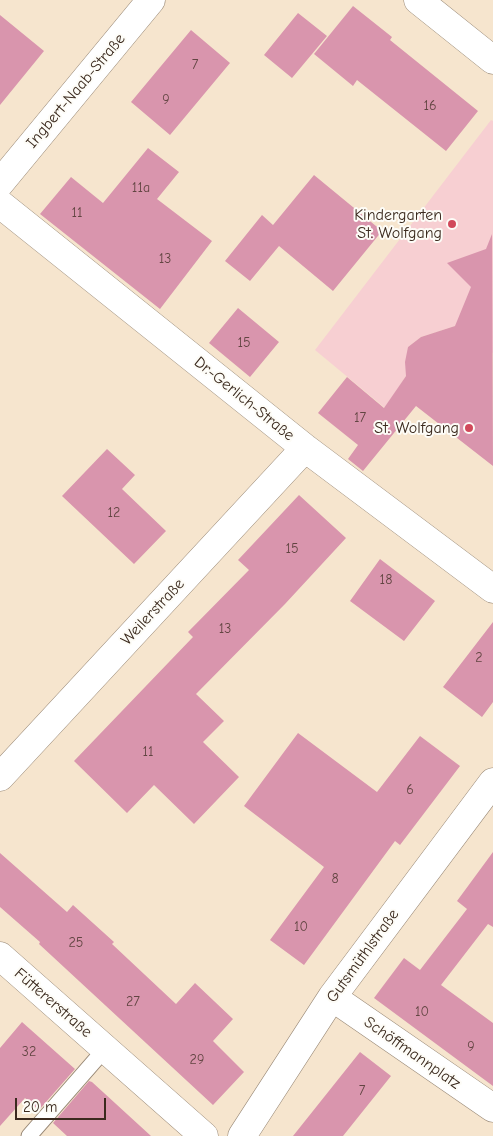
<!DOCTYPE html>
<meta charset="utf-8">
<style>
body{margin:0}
#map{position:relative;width:493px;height:1136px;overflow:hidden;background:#f6e5ce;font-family:"Comic Neue",sans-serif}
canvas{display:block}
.scale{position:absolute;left:15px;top:1098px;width:91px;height:22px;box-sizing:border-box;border:2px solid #3b2a1e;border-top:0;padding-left:6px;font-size:15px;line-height:18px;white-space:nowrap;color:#3b2a1e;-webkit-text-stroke:4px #fdfcf7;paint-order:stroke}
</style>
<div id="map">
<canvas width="493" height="1136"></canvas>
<div class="scale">20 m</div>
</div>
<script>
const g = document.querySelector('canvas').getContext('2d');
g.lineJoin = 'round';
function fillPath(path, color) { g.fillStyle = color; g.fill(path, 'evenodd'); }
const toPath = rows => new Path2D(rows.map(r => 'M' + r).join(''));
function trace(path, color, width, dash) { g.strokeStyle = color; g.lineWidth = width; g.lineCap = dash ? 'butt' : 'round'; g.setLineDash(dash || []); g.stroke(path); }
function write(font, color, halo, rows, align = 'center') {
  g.font = font + ' "Comic Neue",sans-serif'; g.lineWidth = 4; g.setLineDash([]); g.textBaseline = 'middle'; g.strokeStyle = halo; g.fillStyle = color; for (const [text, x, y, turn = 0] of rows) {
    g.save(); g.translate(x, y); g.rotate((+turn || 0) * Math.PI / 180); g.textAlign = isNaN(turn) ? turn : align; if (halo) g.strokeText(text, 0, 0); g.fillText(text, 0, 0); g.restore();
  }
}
fillPath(toPath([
 [491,120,493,121,493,353,455,326,421,337,408,347,406,376,385,408,315,350]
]), '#f7cfd2');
fillPath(toPath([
 [353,6,392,37,390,40,478,111,446,151,357,80,353,86,314,54],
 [298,13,327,36,292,78,264,55],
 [0,15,44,51,0,105],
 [191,30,230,63,170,135,131,102],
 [148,148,179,172,157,199,212,241,160,309,40,214,71,177,103,203],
 [314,175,382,231,333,291,279,246,250,281,225,261,262,215,273,225],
 [492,234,493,466,416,406,363,471,348,459,358,445,318,413,347,377,384,408,406,376,405,362,408,347,421,337,455,326,471,287,447,263,486,249],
 [238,308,279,342,250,377,209,343],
 [107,449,135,475,122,489,166,531,134,564,62,496],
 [299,495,346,538,285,604,196,694,224,721,203,742,239,777,194,824,154,785,127,813,74,761,193,637,188,632,249,570,238,560],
 [380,559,435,601,404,641,350,601],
 [493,622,493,702,482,717,443,687],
 [298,733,377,792,420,736,460,766,400,845,395,841,304,965,270,940,324,867,244,806],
 [493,852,493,927,488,924,441,985,493,1023,493,1086,374,998,404,958,420,970,467,909,457,901],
 [0,853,67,912,73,905,114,942,112,944,176,1004,195,983,233,1019,213,1041,244,1072,213,1105,39,944,40,942,0,907],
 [22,1022,75,1069,39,1110,25,1098,0,1126,0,1048],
 [360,1052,391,1076,343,1136,293,1136],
 [89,1081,92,1082,151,1136,67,1136,53,1123]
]), '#d995ad');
const service = toPath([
 [29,1136,105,1049]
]);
const minor = toPath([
 [418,0,493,60],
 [0,183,151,0],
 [0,204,305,448,493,589],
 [0,777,305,448],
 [332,997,493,1108],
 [242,1136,332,997,493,782]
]);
const tertiary = toPath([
 [0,956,204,1136]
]);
trace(service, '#988876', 17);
trace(minor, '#988876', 29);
trace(tertiary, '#988876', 29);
trace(service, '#fff', 15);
trace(minor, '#fff', 28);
trace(tertiary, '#fff', 28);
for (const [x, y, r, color] of [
 [452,224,5,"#d1495b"],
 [469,428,5,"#d1495b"]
]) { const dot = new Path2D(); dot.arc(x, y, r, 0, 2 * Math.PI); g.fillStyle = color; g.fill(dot); trace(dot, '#fdfcf7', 2); }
write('14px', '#624542', null, [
 ["7",195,65],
 ["9",166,100],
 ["16",430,106],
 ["11a",141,188],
 ["11",77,213],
 ["13",165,259],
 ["15",244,343],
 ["17",360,418],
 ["12",114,513],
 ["15",292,549],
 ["18",386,580],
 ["13",225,629],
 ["2",479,658],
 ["11",148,752],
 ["6",410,790],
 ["8",335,879],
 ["10",301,927],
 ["25",76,943],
 ["27",133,1002],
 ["10",422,1012],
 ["9",471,1047],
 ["32",29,1052],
 ["29",197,1060],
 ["7",362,1091]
]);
write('16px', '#3b2a1e', '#fdfcf7', [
 ["Ingbert-Naab-Straße",76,91,-50],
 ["Dr.-Gerlich-Straße",244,399,39],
 ["Weilerstraße",153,612,-47],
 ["Gutsmüthlstraße",363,956,-54],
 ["Füttererstraße",53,1003,41],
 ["Schöffmannplatz",412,1053,35]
]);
write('16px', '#3b2a1e', '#fdfcf7', [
 ["Kindergarten",442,215],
 ["St. Wolfgang",442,233],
 ["St. Wolfgang",459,428]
], 'right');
</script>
